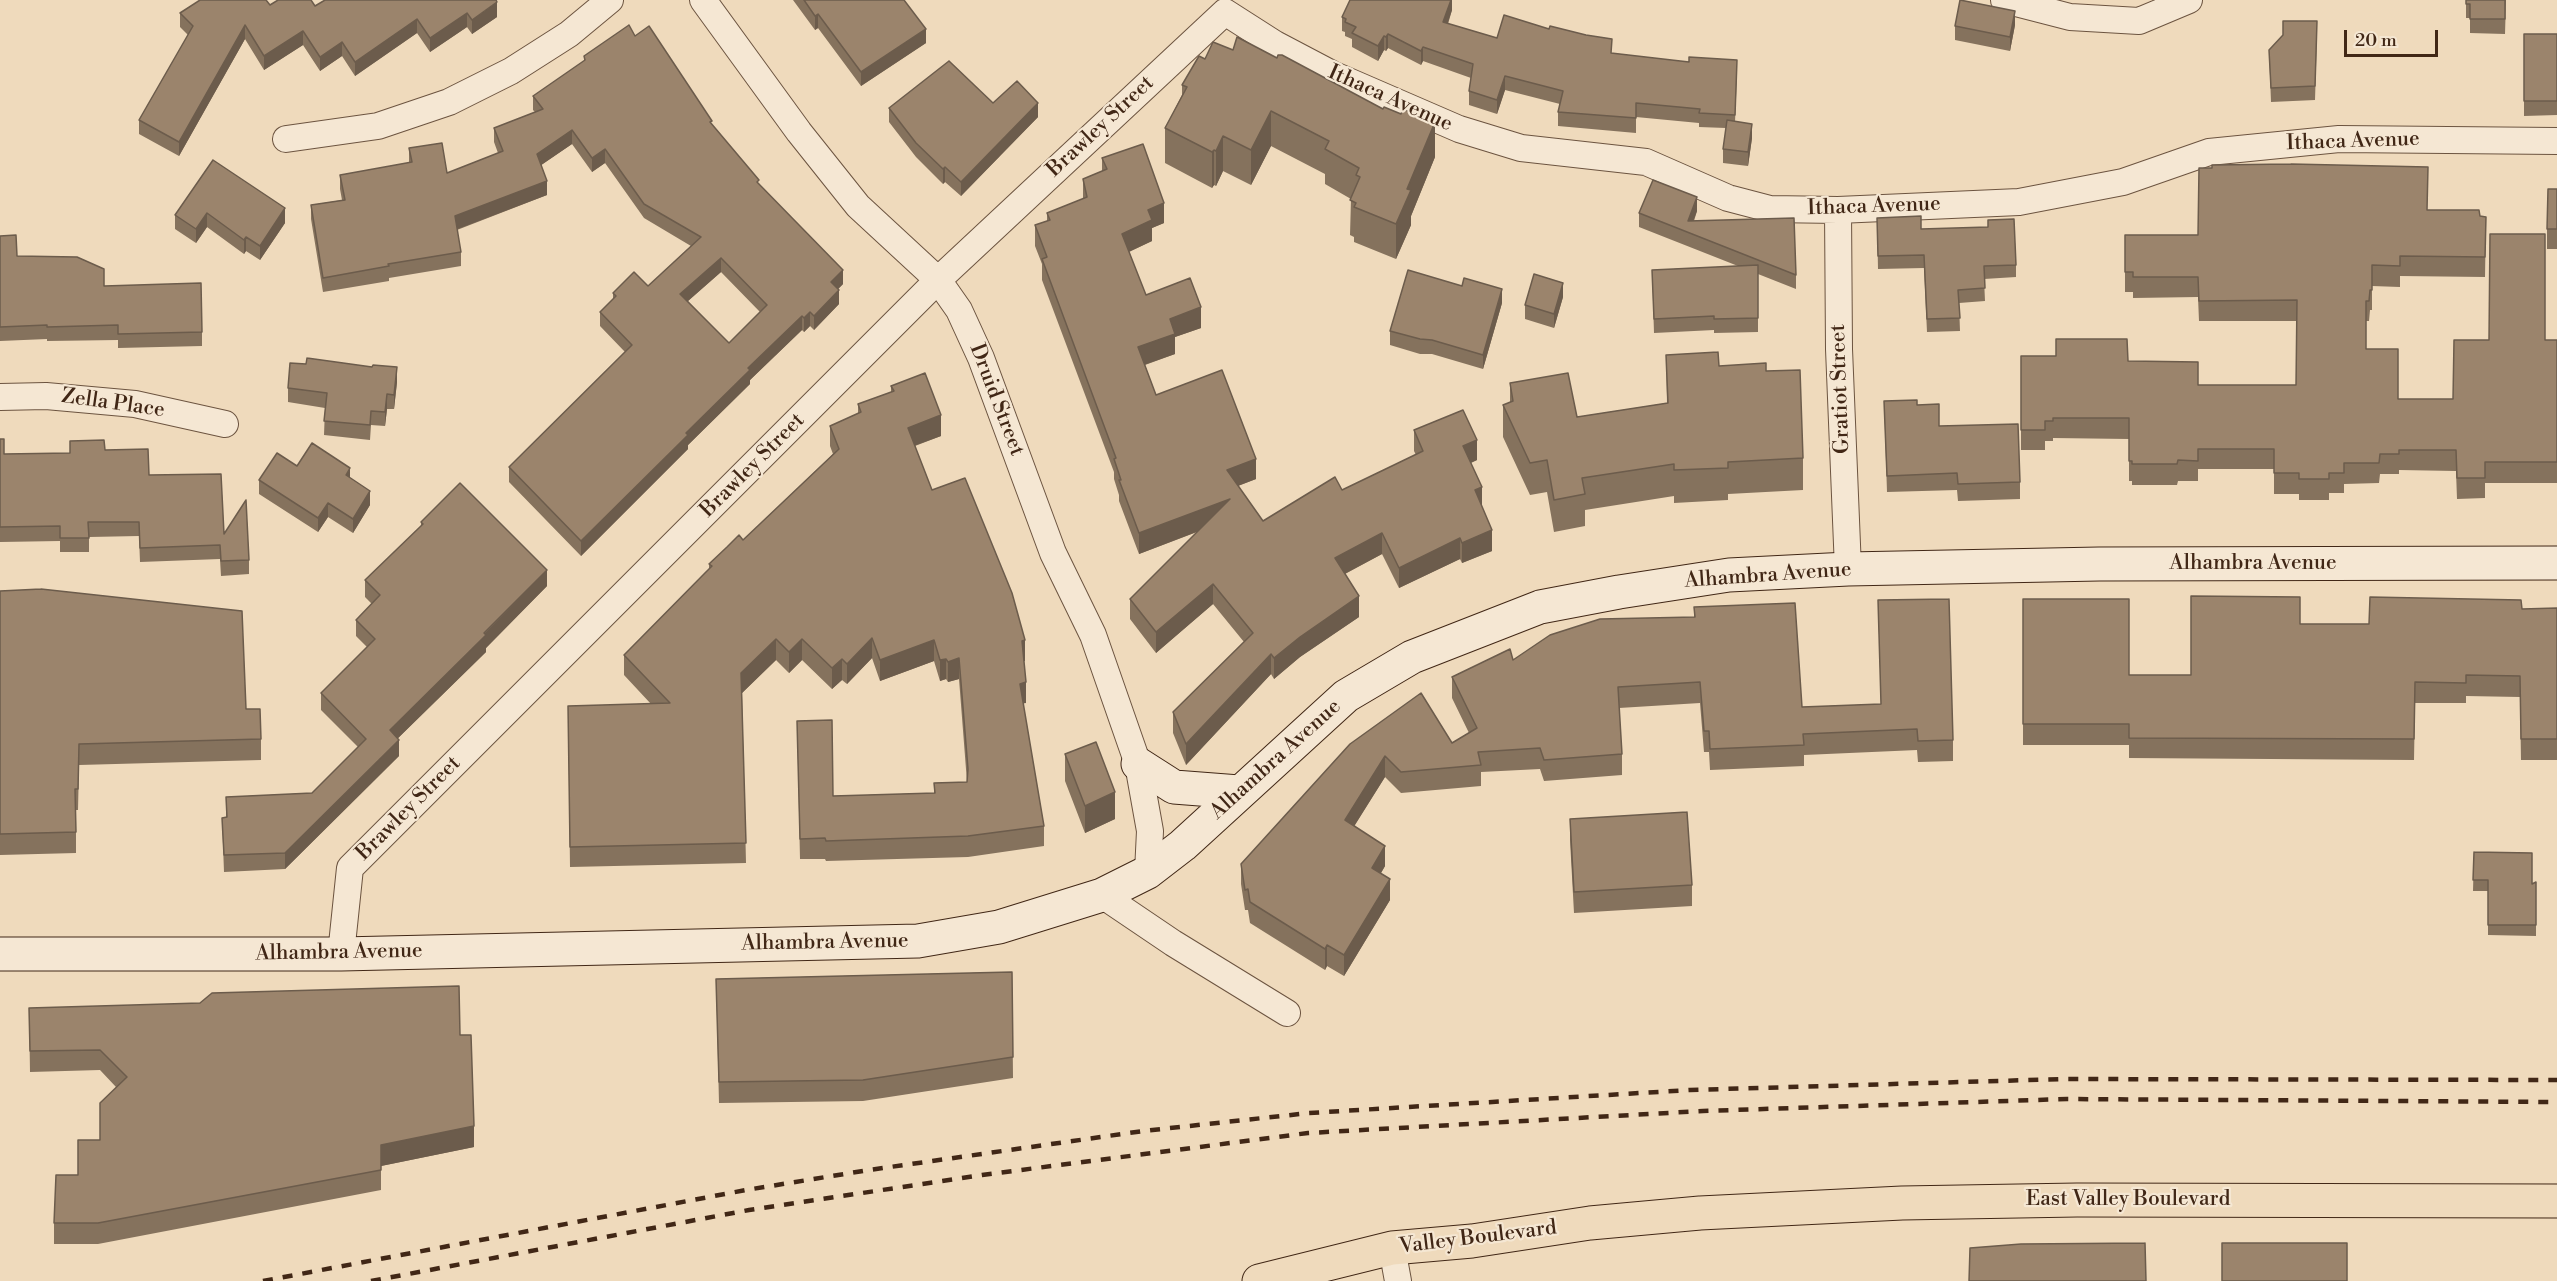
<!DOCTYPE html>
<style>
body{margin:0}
#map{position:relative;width:2557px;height:1281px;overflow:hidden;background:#efdabc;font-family:"Libre Bodoni",serif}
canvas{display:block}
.scale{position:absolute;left:2344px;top:30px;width:94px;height:27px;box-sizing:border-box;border:3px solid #412716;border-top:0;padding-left:8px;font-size:18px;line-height:21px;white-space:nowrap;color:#412716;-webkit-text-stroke:4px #f5e7d3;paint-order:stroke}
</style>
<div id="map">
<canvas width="2557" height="1281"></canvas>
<div class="scale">20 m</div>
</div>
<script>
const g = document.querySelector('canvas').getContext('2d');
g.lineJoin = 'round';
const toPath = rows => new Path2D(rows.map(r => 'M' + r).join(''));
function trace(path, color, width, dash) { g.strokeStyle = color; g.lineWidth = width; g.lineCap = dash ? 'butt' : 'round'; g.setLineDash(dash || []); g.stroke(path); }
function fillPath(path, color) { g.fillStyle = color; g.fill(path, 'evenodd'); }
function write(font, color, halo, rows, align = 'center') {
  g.font = font + ' "Libre Bodoni",serif'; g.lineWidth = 4.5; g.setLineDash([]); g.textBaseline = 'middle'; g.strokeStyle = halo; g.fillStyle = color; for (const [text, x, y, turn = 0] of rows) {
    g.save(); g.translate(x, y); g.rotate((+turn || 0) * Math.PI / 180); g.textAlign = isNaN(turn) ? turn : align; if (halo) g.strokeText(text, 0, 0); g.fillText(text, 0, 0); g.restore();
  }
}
const minor = toPath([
 [703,0,799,132,858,206,938,280,959,310,981,358,1053,553,1093,635,1138,764,1150,831,1148,872],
 [2004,0,2070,17,2139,21,2189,0],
 [286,139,378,126,449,102,511,71,569,34,610,0],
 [1838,210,1839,349,1848,569],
 [0,397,46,396,135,404,225,424],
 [1102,895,1173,943,1287,1013],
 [341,954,350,868,938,280,1225,12,1275,44,1332,74,1459,129,1521,148,1646,162,1728,198,1770,209,1838,210,2019,202,2123,182,2209,152,2339,139,2557,141],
 [1392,1248,1398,1281]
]);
const secondary = toPath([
 [1138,764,1174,787,1239,792],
 [0,954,341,954,918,941,999,927,1102,895,1148,872,1183,845,1346,696,1412,657,1540,607,1619,592,1729,575,1848,569,2099,564,2557,563]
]);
const primary = toPath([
 [1259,1281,1392,1248,1472,1241,1590,1223,1700,1213,1902,1203,2077,1200,2557,1201]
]);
trace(minor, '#6c5440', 28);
trace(secondary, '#412716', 35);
trace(primary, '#412716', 35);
trace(minor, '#f5e7d3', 26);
trace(secondary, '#f5e7d3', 33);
trace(primary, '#efdabc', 33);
trace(toPath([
 [263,1281,746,1190,869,1170,1143,1131,1309,1113,1690,1090,2064,1079,2557,1080],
 [371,1281,749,1210,982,1175,1308,1133,1703,1111,2067,1099,2557,1102]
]), '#412716', 4.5, [10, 10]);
fillPath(toPath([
 [352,0,497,17,472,34,467,27,430,52,417,33,355,76,342,56,320,71,303,45,264,70,245,39,179,156,139,134,139,120,188,35,180,27,180,13,270,5,315,6],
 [793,0,904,0,926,43,861,86,818,28,815,30],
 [1452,0,1452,10,1448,24,1497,38,1612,53,1737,74,1735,122,1752,138,1748,166,1723,163,1723,149,1726,128,1699,127,1699,123,1636,117,1636,133,1558,126,1558,112,1560,104,1505,90,1497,114,1469,105,1469,91,1471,78,1423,61,1421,65,1388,48,1386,51,1384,50,1378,61,1352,47,1352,39,1345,36,1345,32,1342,31,1342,17],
 [2466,0,2506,0,2505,34,2470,33,2470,18,2466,18],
 [2015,25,2010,51,1955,40,1955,26],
 [2524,34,2557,34,2557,115,2524,116],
 [2317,35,2315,100,2271,102,2269,50],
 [635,36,712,125,759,184,843,284,838,289,839,304,814,330,810,326,804,332,802,330,750,380,750,384,688,445,688,449,581,556,509,482,509,467,625,352,600,326,600,312,613,299,613,293,648,286,691,246,644,218,605,163,592,172,572,144,541,165,547,195,457,230,461,252,461,266,389,278,389,281,323,292,311,219,311,205,342,200,340,189,340,175,409,163,409,148,447,173,498,153,494,142,494,128,535,112,533,110,533,96,584,61,584,56],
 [721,272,760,312,729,343,688,301],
 [1182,85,1435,157,1411,216,1411,225,1396,259,1354,242,1354,237,1350,235,1351,199,1325,184,1325,174,1271,146,1251,185,1223,171,1216,186,1214,185,1212,188,1165,163,1165,128,1182,95],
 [993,103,1038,117,961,196,945,182,943,184,916,157,889,122,889,108],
 [1102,158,1164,223,1152,228,1152,241,1129,252,1146,295,1201,328,1175,337,1175,354,1145,365,1156,395,1256,479,1238,486,1263,521,1342,490,1416,455,1414,451,1414,430,1477,460,1471,463,1492,551,1462,563,1460,559,1399,588,1382,554,1345,574,1359,617,1300,657,1274,679,1271,674,1186,765,1173,733,1173,712,1244,642,1213,604,1156,653,1130,619,1130,599,1197,532,1139,554,1119,501,1119,495,1114,479,1114,472,1042,280,1042,264,1035,246,1035,225,1047,221,1047,213,1083,199,1083,179,1102,171],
 [213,160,285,223,260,260,246,251,244,254,207,227,196,243,175,229,175,215],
 [2557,189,2557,249,2547,249,2547,229],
 [2428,210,2486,217,2485,277,2400,276,2400,287,2372,286,2372,310,2370,310,2369,321,2366,321,2366,349,2398,399,2453,399,2545,340,2557,340,2557,483,2485,483,2485,498,2457,499,2456,471,2399,470,2399,474,2380,474,2379,483,2344,484,2344,493,2329,493,2329,500,2299,500,2299,494,2274,494,2274,469,2198,469,2198,481,2178,481,2177,485,2132,485,2132,481,2129,481,2129,439,2053,438,2053,441,2045,441,2045,450,2021,450,2021,356,2128,361,2198,385,2296,385,2297,321,2199,321,2198,297,2133,298,2133,292,2125,292,2125,235,2198,235],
 [1697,211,1694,221,1796,275,1796,289,1758,274,1758,332,1714,333,1714,330,1654,333,1652,270,1738,266,1639,227,1639,213],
 [1877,218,1921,229,2016,265,2016,277,1984,279,1985,301,1959,303,1960,331,1927,332,1924,268,1878,269],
 [0,236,17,256,104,286,202,332,202,346,118,348,118,340,47,341,47,339,0,341],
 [1563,297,1554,328,1525,319,1525,305],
 [1502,303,1483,369,1432,354,1420,354,1390,345,1390,331],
 [1666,355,1719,366,1766,371,1803,458,1803,490,1728,494,1728,500,1674,503,1674,496,1585,510,1585,526,1554,532,1547,492,1530,495,1503,437,1503,405,1510,402,1510,383,1577,417,1667,403],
 [397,382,394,409,387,409,385,426,371,425,370,440,324,435,325,408,288,402,288,388],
 [891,386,941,436,915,446,932,490,1025,661,1024,661,1026,703,1023,703,1044,826,1044,846,968,857,826,861,825,859,800,859,797,721,833,796,934,793,934,783,967,782,959,679,948,682,946,679,940,681,934,661,880,681,872,658,847,684,842,680,832,689,802,660,789,673,776,660,742,693,746,863,570,867,568,706,651,704,624,675,624,655,704,574,709,569,709,564,743,540,833,454,830,446,830,426,858,414,858,404,891,392],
 [1884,401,1917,405,1939,426,2020,482,2020,499,1958,501,1957,490,1887,492],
 [0,439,4,454,70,453,105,450,149,475,224,534,249,560,249,574,221,576,220,559,140,562,139,536,89,537,89,552,60,552,60,541,0,542],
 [297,466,350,478,370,505,353,533,328,517,318,532,259,494,259,480],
 [421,522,547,586,486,648,486,652,398,738,399,756,285,869,224,872,222,818,226,817,226,797,312,793,358,747,321,710,321,693,367,647,356,636,356,620,372,604,365,597,365,580,421,526],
 [0,591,246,709,261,739,261,760,79,765,78,810,76,810,76,853,0,855],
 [2023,599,2129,675,2191,675,2300,624,2369,624,2522,609,2557,608,2557,760,2521,760,2520,697,2466,696,2466,703,2415,703,2414,760,2129,758,2129,745,2023,745],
 [1878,600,1953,740,1953,761,1918,762,1917,750,1804,755,1804,766,1710,770,1709,752,1704,752,1700,703,1619,708,1622,754,1622,775,1544,781,1540,769,1481,772,1481,786,1401,793,1385,777,1354,826,1385,866,1381,873,1390,900,1344,976,1327,966,1325,970,1250,923,1248,910,1245,910,1241,884,1241,864,1350,744,1452,743,1469,733,1452,698,1452,677,1513,660,1694,617,1694,607,1802,707,1881,704],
 [1065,754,1115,819,1085,833,1065,781],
 [1570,819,1692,885,1692,906,1574,913,1570,840],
 [2474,852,2532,884,2536,882,2536,936,2488,935,2488,891,2473,891],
 [1012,972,1013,1078,863,1101,719,1103,716,979],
 [29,1008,460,1035,474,1147,381,1166,381,1190,98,1244,54,1244,54,1223,78,1175,100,1140,116,1087,100,1070,30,1072]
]), '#85725d');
fillPath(toPath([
 [1451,0,1452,0,1452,10,1443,37,1443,22],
 [497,2,497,17,472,34,472,20],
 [2015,11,2015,25,2010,51,2010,37],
 [467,13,467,27,430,52,430,38],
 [818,14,818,28,815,30,815,16],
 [417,19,417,33,355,76,355,62],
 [245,25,245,39,179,156,179,142],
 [926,29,926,43,861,86,861,72],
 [303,31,303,45,264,70,264,56],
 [1388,34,1388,48,1386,51,1386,37],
 [1384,36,1384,50,1378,61,1378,46],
 [342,42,342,56,320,71,320,57],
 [1423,47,1423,61,1421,65,1421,51],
 [1505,76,1505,90,1497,114,1497,100],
 [1038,103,1038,117,961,196,961,182],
 [1271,111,1271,146,1251,185,1251,150],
 [1435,122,1435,157,1411,216,1411,225,1396,259,1396,224,1407,189],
 [1752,124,1752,138,1748,166,1748,152],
 [572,130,572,144,537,168,537,154],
 [1223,136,1223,171,1216,186,1216,151],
 [605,149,605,163,592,172,592,158],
 [1214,150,1214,185,1212,188,1212,152],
 [945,167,945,182,943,184,943,169],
 [547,181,547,195,455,230,455,216],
 [1697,197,1697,211,1689,232,1688,221],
 [1164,203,1164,223,1152,228,1152,241,1122,255,1122,234,1148,210],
 [285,208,285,223,260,260,260,246],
 [207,213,207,227,196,243,196,229],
 [246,237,246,251,244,254,244,240],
 [721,258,721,272,680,308,680,294],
 [843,270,843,284,831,296,831,282],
 [1563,283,1563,297,1554,328,1554,314],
 [1502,289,1502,303,1483,369,1483,355],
 [839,290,839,304,814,330,814,316],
 [1201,307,1201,328,1175,337,1175,354,1138,367,1138,347,1170,319],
 [810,312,810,326,804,332,804,318],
 [802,316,802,330,750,380,750,384,688,445,688,449,581,556,581,541,748,368],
 [397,367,397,382,394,409,394,395],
 [387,394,387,409,385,426,385,412],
 [941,415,941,436,908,448,908,428],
 [1477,440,1477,460,1463,466,1463,446],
 [1256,459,1256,479,1227,490,1227,470],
 [350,468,350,483,346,475],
 [1482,487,1482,507,1475,490],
 [370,491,370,505,353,533,353,519],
 [1230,499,1230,519,1139,554,1139,533],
 [328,503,328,517,318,532,318,518],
 [1492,530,1492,551,1462,563,1462,543],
 [1382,533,1382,554,1335,579,1335,558],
 [1460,538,1460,559,1399,588,1399,568],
 [547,570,547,586,486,648,486,652,390,746,390,730],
 [1213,584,1213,604,1156,653,1156,632],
 [1359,596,1359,617,1300,657,1274,679,1274,658,1300,637],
 [872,638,872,658,847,684,847,664],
 [776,639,776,660,741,694,741,673],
 [802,639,802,660,789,673,789,652],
 [934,640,934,661,880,681,880,660],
 [1025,640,1025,661,1022,662,1022,641],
 [1271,654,1271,674,1186,765,1186,744],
 [959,658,959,679,948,682,948,662],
 [842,659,842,680,832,689,832,668],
 [946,659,946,679,940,681,940,660],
 [1026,682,1026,703,1020,704,1020,684],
 [399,740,399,756,285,869,285,853],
 [1385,756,1385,777,1345,841,1345,820],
 [1115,792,1115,819,1085,833,1085,806],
 [1385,846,1385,866,1372,888,1372,868],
 [1390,879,1390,900,1344,976,1344,955],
 [1327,945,1327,966,1325,970,1325,949],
 [474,1126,474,1147,381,1166,381,1145]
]), '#6c5c4c');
const building = toPath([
 [200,0,266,0,270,5,278,0,311,0,315,6,325,0,496,0,497,2,472,20,467,13,430,38,417,19,355,62,342,42,320,57,303,31,264,56,245,25,179,142,139,120,193,26,180,13,200,0],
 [804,0,904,0,926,29,861,72,818,14,815,16,804,0],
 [1350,0,1451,0,1443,22,1497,38,1504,15,1549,29,1550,26,1586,35,1612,39,1611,53,1689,62,1689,57,1737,60,1735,115,1699,113,1700,109,1636,103,1636,118,1558,112,1563,91,1505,76,1497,100,1469,91,1473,64,1423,47,1421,51,1388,34,1386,37,1384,36,1378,46,1352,33,1356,27,1345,22,1346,19,1342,17,1350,0],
 [1960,0,2015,11,2010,37,1955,26,1960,0],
 [2466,0,2505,0,2505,19,2470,19,2470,4,2466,4,2466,0],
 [2283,21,2317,21,2315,86,2271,88,2269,50,2283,35,2283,21],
 [629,25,635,36,649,26,712,121,710,122,759,180,757,182,843,270,831,282,839,290,814,316,810,312,804,318,802,316,748,368,750,370,686,433,688,435,581,541,509,467,632,345,600,312,616,296,613,293,634,272,648,286,701,237,644,204,605,149,592,158,572,130,537,154,547,181,455,216,461,252,388,264,389,266,323,278,311,205,345,200,340,175,412,162,409,148,442,143,447,173,503,151,494,128,543,109,533,96,585,60,584,56,629,25],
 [721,258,767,305,729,343,680,294,721,258],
 [2524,34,2557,34,2557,101,2524,101,2524,34],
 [1237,37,1277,58,1278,55,1282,55,1383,109,1384,107,1401,114,1403,109,1435,122,1407,189,1411,190,1396,224,1354,207,1356,203,1350,200,1360,177,1356,175,1359,168,1325,149,1329,141,1271,111,1251,150,1223,136,1216,151,1214,150,1212,152,1165,128,1187,87,1182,85,1199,56,1205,59,1213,42,1233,50,1237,37],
 [949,61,993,103,1017,81,1038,103,961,182,945,167,943,169,916,143,889,108,949,61],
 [1727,120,1752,124,1748,152,1723,149,1727,120],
 [1143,144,1164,203,1148,210,1152,220,1122,234,1146,295,1190,278,1201,307,1170,319,1175,334,1138,347,1156,395,1222,370,1256,459,1227,470,1263,521,1335,477,1342,490,1423,451,1414,430,1463,410,1477,440,1463,446,1482,487,1475,490,1492,530,1462,543,1460,538,1399,568,1382,533,1335,558,1359,596,1300,637,1274,658,1271,654,1186,744,1173,712,1253,633,1213,584,1156,632,1130,599,1230,499,1139,533,1119,480,1121,480,1114,459,1116,458,1042,259,1047,257,1035,225,1050,220,1047,213,1087,197,1083,179,1107,169,1102,158,1143,144],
 [213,160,285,208,260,246,246,237,244,240,207,213,196,229,175,215,213,160],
 [2291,164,2428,167,2427,210,2479,210,2480,216,2486,217,2485,257,2400,256,2400,266,2372,265,2372,290,2370,290,2369,301,2366,301,2366,349,2398,349,2398,399,2453,399,2454,340,2489,340,2490,234,2545,234,2545,340,2557,340,2557,462,2485,462,2485,478,2457,478,2456,450,2399,450,2399,454,2380,454,2379,463,2344,463,2344,473,2329,473,2329,479,2299,479,2299,473,2274,473,2274,449,2198,449,2198,461,2178,460,2177,464,2132,464,2132,461,2129,461,2129,418,2053,418,2053,421,2045,421,2045,430,2021,430,2021,356,2056,356,2056,339,2127,339,2128,361,2198,362,2198,385,2296,385,2297,300,2199,301,2198,277,2133,277,2133,272,2125,272,2125,235,2198,235,2199,168,2212,168,2212,165,2291,164],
 [1653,180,1697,197,1688,221,1794,218,1796,275,1639,213,1653,180],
 [2548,189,2557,189,2557,229,2547,229,2548,189],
 [1921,216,1921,229,1988,227,1988,220,2014,219,2016,265,1984,266,1985,288,1958,290,1960,318,1927,319,1924,255,1878,256,1877,218,1921,216],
 [16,235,17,256,77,257,104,269,104,286,201,283,202,332,118,334,118,325,47,327,47,325,0,327,0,236,16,235],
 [1758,265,1758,318,1714,319,1714,316,1654,319,1652,270,1758,265],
 [1408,270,1462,286,1464,278,1502,289,1483,355,1432,340,1420,339,1390,331,1408,270],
 [1534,274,1563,283,1554,314,1525,305,1534,274],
 [1718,352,1719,366,1766,363,1766,371,1800,370,1803,458,1728,462,1728,468,1674,470,1674,464,1582,478,1585,494,1554,500,1547,460,1530,463,1503,405,1513,401,1510,383,1568,373,1577,417,1668,403,1666,355,1718,352],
 [307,358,372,367,373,365,397,367,394,395,387,394,385,412,371,411,370,425,324,421,327,393,288,388,290,363,306,364,307,358],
 [925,373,941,415,908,428,932,490,965,478,1012,593,1025,640,1022,641,1026,682,1020,684,1044,826,968,836,826,841,825,838,800,839,797,721,832,720,833,796,935,793,934,783,967,782,968,769,959,658,948,662,946,659,940,660,934,640,880,660,872,638,847,664,842,659,832,668,802,639,789,652,776,639,741,673,746,843,570,847,568,706,670,703,624,655,704,574,712,566,709,564,727,547,739,535,743,540,839,449,830,426,861,412,858,404,894,391,891,386,925,373],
 [1917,400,1917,405,1939,404,1939,426,2018,424,2020,482,1958,484,1957,473,1887,476,1884,401,1917,400],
 [0,439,4,439,4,454,70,453,70,441,104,440,105,450,148,449,149,475,221,474,224,534,246,500,249,560,221,561,220,545,140,548,139,522,88,522,89,538,60,538,60,526,0,527,0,439],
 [312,443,350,468,346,475,370,491,353,519,328,503,318,518,259,480,277,453,297,466,312,443],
 [460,483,547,570,484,633,486,635,390,730,399,740,285,853,224,855,222,818,227,817,226,797,312,793,366,739,321,693,375,639,356,620,380,595,365,580,423,524,421,522,460,483],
 [41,589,242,611,246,709,260,709,261,739,79,744,78,789,75,789,76,832,0,834,0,591,41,589],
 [2191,596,2300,597,2300,624,2369,624,2370,597,2521,600,2522,609,2557,608,2557,739,2521,739,2520,676,2466,675,2466,683,2415,682,2414,739,2129,738,2129,724,2023,724,2023,599,2129,599,2129,675,2191,675,2191,596],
 [1949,599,1953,740,1918,741,1917,729,1803,734,1804,745,1710,749,1709,731,1704,731,1700,682,1618,687,1622,754,1544,760,1540,748,1478,752,1481,765,1401,772,1385,756,1345,820,1385,846,1372,868,1390,879,1344,955,1327,945,1325,949,1250,902,1248,889,1245,890,1241,864,1350,744,1421,693,1452,743,1477,728,1452,677,1510,649,1513,660,1550,635,1600,619,1695,617,1694,607,1795,603,1802,707,1881,704,1878,600,1949,599],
 [1096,742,1115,792,1085,806,1065,754,1096,742],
 [1687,812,1692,885,1574,892,1570,819,1687,812],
 [2474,852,2532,853,2532,884,2536,882,2536,925,2488,925,2488,880,2473,880,2474,852],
 [1012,972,1013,1057,863,1080,719,1082,716,979,1012,972],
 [459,986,460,1035,471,1035,474,1126,381,1145,381,1170,98,1223,54,1223,56,1175,78,1175,78,1140,100,1140,100,1103,127,1077,100,1050,30,1051,29,1008,200,1003,212,993,459,986],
 [2145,1243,2146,1281,1969,1281,1970,1248,2021,1244,2145,1243],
 [2222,1243,2347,1243,2347,1281,2222,1281,2222,1243]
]);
fillPath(building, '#9b846c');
trace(building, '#6c5c4c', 1.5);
write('21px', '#412716', '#f5e7d3', [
 ["Ithaca Avenue",1390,99,24],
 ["Brawley Street",1101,127,-43],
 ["Ithaca Avenue",2353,142,-2],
 ["Ithaca Avenue",1874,207,-2],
 ["Gratiot Street",1841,389,-92],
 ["Druid Street",996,400,69],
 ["Zella Place",113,404,8],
 ["Brawley Street",753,466,-45],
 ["Alhambra Avenue",2253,564],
 ["Alhambra Avenue",1768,576,-4],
 ["Alhambra Avenue",1276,760,-42],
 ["Brawley Street",409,809,-45],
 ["Alhambra Avenue",825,943,-1],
 ["Alhambra Avenue",339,953,-1],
 ["East Valley Boulevard",2128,1200],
 ["Valley Boulevard",1478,1238,-7]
]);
</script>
